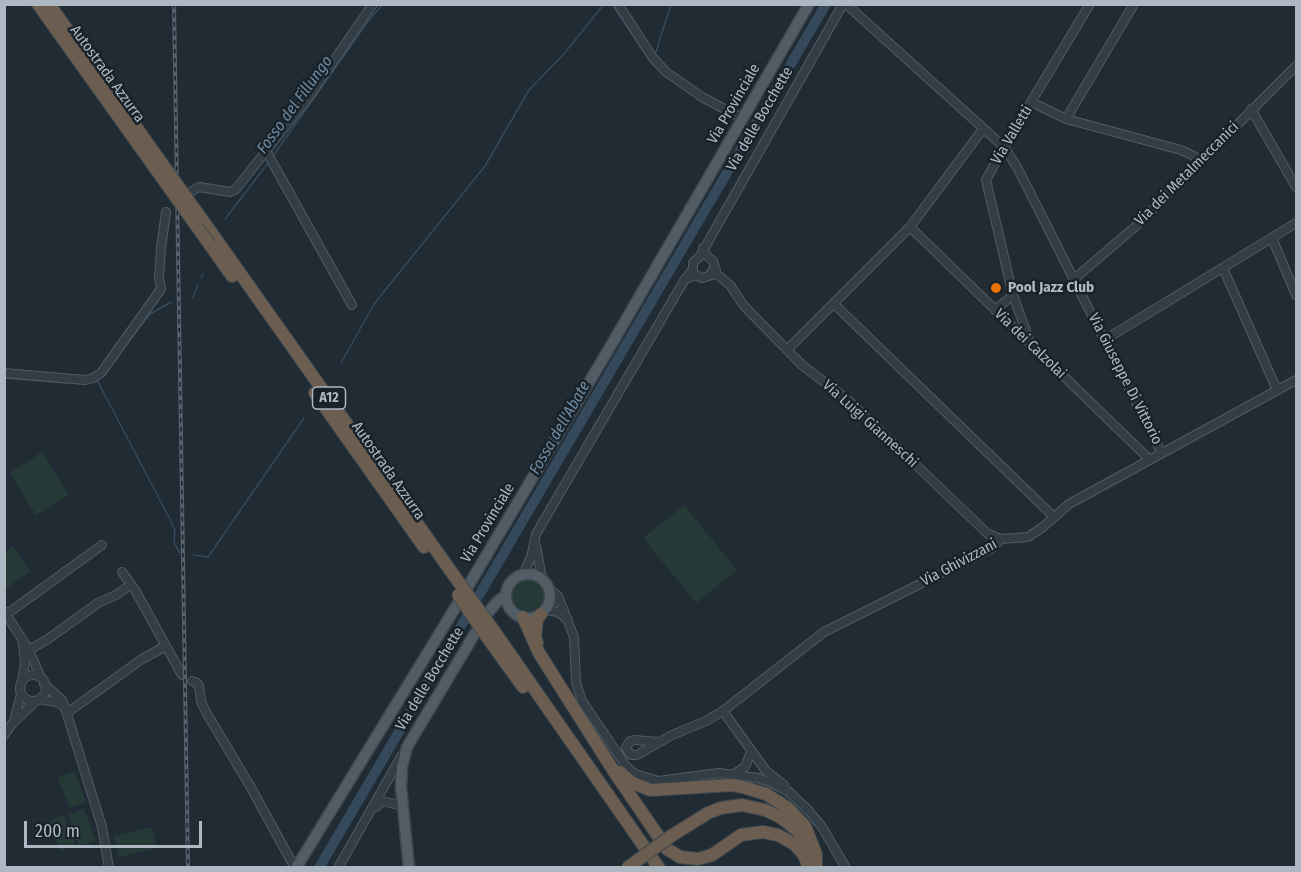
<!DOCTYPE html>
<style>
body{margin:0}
#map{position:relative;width:1301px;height:872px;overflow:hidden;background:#202b34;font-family:"Fira Sans Condensed",sans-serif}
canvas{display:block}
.frame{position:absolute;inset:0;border:6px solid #adb8c2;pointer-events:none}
.scale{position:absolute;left:24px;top:821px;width:178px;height:27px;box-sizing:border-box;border:3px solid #adb8c2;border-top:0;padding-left:8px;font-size:18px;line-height:21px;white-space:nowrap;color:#adb8c2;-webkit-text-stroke:4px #192229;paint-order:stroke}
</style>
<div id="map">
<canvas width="1301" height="872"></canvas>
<div class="frame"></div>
<div class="scale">200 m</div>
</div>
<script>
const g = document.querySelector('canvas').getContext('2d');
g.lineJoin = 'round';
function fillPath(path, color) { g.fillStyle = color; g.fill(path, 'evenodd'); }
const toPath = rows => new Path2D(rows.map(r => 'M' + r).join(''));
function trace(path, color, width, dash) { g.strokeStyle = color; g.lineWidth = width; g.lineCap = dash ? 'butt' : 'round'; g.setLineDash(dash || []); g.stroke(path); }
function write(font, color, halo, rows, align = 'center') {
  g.font = font + ' "Fira Sans Condensed",sans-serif'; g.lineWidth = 5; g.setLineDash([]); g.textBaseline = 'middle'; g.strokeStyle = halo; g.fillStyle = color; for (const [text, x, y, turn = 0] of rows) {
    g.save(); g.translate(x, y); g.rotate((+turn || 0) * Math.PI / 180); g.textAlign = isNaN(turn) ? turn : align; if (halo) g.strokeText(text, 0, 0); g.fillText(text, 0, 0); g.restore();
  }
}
fillPath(toPath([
 [42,452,69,495,36,515,10,473],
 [684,505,737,570,696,603,643,538],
 [13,546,31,571,5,589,5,552],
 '512 595a16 16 0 1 1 32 0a16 16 0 1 1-32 0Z',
 [75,771,86,802,69,808,58,777],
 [84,809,96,841,79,847,68,815],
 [64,815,75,845,60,851,49,821],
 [152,827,157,848,119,857,114,836]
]), '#253937');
trace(toPath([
 [612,4,650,61],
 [655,55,671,4],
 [273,156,369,20,383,4],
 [225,219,268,163],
 [201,278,203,274],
 [193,297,198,285],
 [129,341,150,314,171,302],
 [341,363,374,304,485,166,529,90,563,55,604,4],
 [4,378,66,383],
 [98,382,172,523,175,531,174,543,180,553],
 [86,384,98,381,100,378],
 [193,555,208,557,304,418]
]), '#34495b', 1.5);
trace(toPath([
 [319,868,826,4]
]), '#34495b', 10);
const minor = toPath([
 [618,4,653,58,666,72,702,97,743,119],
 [846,4,1004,147,1017,167,1161,452],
 [1134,4,1066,119,1181,150,1202,160],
 [1031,102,1066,119],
 [1251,109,1296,187],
 [266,151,352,305],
 [192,191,199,187,230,192,236,189,308,98,373,4],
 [910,227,1149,459],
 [1272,238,1296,295],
 [703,248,707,256,713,261,716,271],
 [1223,268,1277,390],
 [711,274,719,276,730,285,744,306,803,366,847,399,988,534,1001,539],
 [685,279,696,275,702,278,709,276,714,268],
 [1074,279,1136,226,1296,66],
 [834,304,1053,516],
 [995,310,1013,295],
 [1106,339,1296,223],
 [1031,345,1013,295,986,180,1004,147,1090,4],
 [788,349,910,227,983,129],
 [4,373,85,380,93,378,101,373,161,289,159,277,161,248,166,212],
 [536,546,542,578],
 [122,572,135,590,182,675],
 [523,574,531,557,536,534,685,279,693,269,693,263,700,256,843,4],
 [549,589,558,596,574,637,576,683,582,701,626,766,635,774,658,781,719,773,758,778,772,783,789,792,808,810,822,827,846,868],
 [545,610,558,612,568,620],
 [4,611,29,650,41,678],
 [7,614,102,545],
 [29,650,48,639,98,603,116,595,130,585],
 '20 688a13 13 0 1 1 26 0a13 13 0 1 1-26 0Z',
 [192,681,197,683,199,686,201,701,206,712,250,786,295,868],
 [22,682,25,662,23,644],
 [44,684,62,700,65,708,102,827,109,868],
 [39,699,56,702,65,707],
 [723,711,766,771,784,785],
 [67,713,142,659,166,646],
 [14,721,21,694],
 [4,735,12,724,36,701],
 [659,742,634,740,630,741,626,748,631,755,637,755,672,735,706,721,723,711,824,632,992,548,1001,539,1028,537,1043,527,1069,504,1296,380],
 [734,774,745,767,751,752],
 [376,807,382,801,403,806],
 [338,868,402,755]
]);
const major = toPath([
 '506 596a22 22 0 1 1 44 0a22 22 0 1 1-44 0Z',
 [296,868,457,605,613,342,809,4],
 [409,868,401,787,402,767,407,747,486,615,497,602,506,595]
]);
const highway = toPath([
 [38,4,155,168],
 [49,4,158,158],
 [201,218,455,577],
 [210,245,232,276],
 [315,393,424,547],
 [523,617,539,653,615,773,667,849,680,857,698,859,712,855,741,835,763,832,778,835,794,844,804,855,809,868],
 [494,631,659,868],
 [487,637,523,687],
 [537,643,535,637,537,619,541,614],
 [620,772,631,782,650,790,732,785,743,787,766,794,788,808,805,826,816,854,816,868],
 [671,836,708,813,721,808,742,805,765,810,780,817,798,831,807,844]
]);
trace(minor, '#515b63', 10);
trace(major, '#3d464f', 13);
trace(highway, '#3e484f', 14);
trace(minor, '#333d45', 8);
trace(major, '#515c65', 10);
trace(highway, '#6b5e51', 12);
const rail = toPath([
 [174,4,188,868]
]);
trace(rail, '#55616c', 4);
trace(rail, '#192229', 1.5, [4.5]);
const highwayBridge = toPath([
 [158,158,201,218],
 [155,168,210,245],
 [455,577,494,631],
 [458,595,487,637],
 [627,868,671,836]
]);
trace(highwayBridge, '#3e484f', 14, []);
trace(highwayBridge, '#6b5e51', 12);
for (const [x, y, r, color] of [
 [996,288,6,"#e8710a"]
]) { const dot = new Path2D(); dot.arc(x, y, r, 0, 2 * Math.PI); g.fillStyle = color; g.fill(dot); trace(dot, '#192229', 2); }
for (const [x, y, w] of [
 [329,398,33]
]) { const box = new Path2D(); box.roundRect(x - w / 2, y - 11, w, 22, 4.5); g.fillStyle = '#192229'; g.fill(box); trace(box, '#adb8c2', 1.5); }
write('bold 14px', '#adb8c2', null, [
 ["A12",329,398]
]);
write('15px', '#adb8c2', '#192229', [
 ["Autostrada Azzurra",107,74,54],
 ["Via Provinciale",734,104,-60],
 ["Via delle Bocchette",760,119,-60],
 ["Via Valletti",1012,135,-59],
 ["Via dei Metalmeccanici",1187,174,-45],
 ["Via dei Calzolai",1030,344,44],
 ["Via Giuseppe Di Vittorio",1125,379,63],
 ["Via Luigi Gianneschi",870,424,42],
 ["Autostrada Azzurra",388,471,55],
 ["Via Provinciale",488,523,-59],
 ["Via Ghivizzani",959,563,-28],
 ["Via delle Bocchette",430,679,-59]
]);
write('bold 15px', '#adb8c2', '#192229', [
 ["Pool Jazz Club",1008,288]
], 'left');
write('italic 16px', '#6f8ca5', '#192229', [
 ["Fosso del Fillungo",295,105,-54],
 ["Fossa dell'Abate",560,428,-60]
]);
</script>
